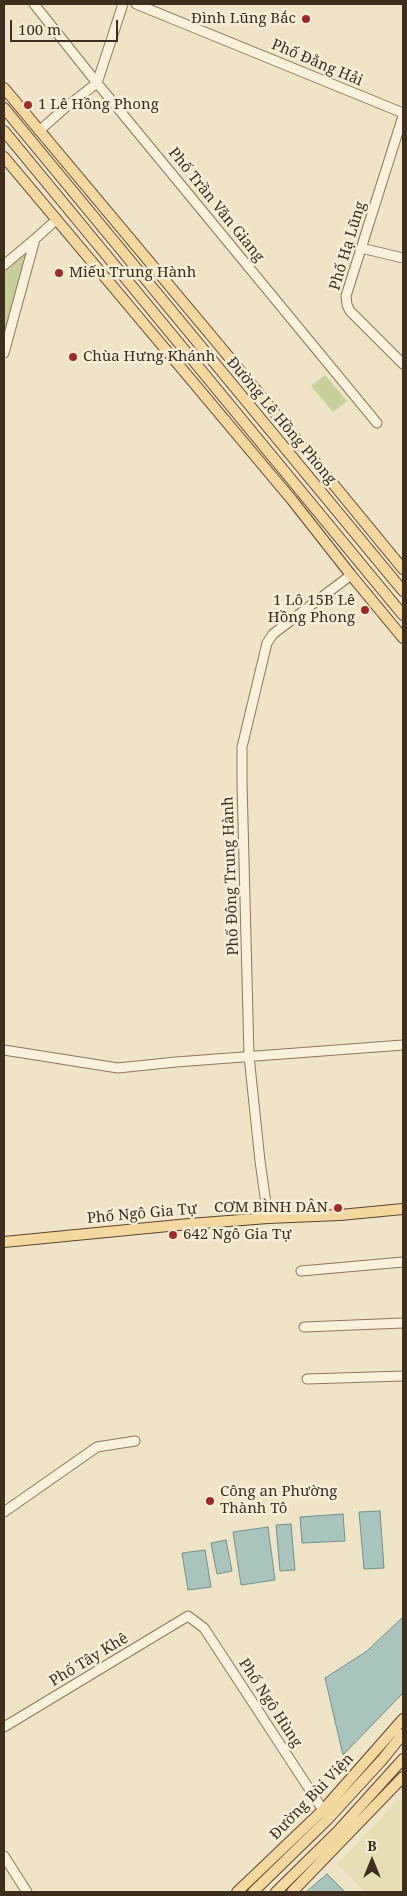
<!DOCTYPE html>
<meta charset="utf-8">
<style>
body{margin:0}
#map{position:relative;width:407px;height:1896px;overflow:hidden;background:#f0e4c8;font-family:"Noto Serif",serif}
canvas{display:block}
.frame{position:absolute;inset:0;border:5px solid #3d2e20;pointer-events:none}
.north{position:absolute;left:347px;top:1836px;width:50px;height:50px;-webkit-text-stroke:4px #f7eed8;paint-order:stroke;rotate:0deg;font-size:14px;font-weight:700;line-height:20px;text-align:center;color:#3d2e20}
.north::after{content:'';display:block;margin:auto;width:18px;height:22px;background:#3d2e20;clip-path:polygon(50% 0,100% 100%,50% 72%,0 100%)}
.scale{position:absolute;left:10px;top:20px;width:108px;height:22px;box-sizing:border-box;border:2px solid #3d2e20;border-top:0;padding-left:6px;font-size:15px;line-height:18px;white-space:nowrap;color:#3d2e20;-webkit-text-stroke:4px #f7eed8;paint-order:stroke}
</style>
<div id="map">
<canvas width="407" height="1896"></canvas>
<div class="frame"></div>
<div class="north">B</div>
<div class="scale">100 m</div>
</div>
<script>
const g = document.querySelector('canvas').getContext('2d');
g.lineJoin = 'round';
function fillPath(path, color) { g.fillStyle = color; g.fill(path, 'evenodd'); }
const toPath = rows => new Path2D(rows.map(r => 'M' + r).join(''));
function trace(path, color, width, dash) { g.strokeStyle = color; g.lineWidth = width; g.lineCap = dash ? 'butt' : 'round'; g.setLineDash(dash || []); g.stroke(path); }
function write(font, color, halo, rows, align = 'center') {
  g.font = font + ' "Noto Serif",serif'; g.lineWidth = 5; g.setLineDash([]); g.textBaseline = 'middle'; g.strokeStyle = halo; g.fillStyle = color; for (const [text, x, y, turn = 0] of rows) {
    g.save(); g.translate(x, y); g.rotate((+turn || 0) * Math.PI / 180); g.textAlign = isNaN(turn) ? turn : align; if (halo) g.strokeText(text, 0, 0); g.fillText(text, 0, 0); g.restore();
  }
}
fillPath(toPath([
 [403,1794,403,1892,365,1892,338,1864]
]), '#e6deb5');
fillPath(toPath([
 [27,253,4,340,4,272],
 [325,375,347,401,333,412,311,386]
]), '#c9cf9b');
const water = toPath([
 [380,1511,384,1568,364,1569,359,1512,380,1511],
 [343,1514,345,1541,302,1543,300,1517,343,1514],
 [291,1524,295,1570,280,1571,276,1525,291,1524],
 [268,1527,275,1580,241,1585,233,1532,268,1527],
 [226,1540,232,1571,217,1574,211,1543,226,1540],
 [205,1550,211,1587,188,1590,182,1553,205,1550],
 [403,1617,403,1693,343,1755,325,1678,367,1651,403,1617],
 [327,1874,345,1892,306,1892,327,1874]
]);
fillPath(water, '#a9c4bc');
trace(water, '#6f938a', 1);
const minor = toPath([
 [34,4,97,83,377,423],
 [136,4,403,113],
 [403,116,346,296,347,305,350,311,403,364],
 [39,131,66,107,97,83,123,4],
 [361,248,403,258],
 [4,265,35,239],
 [4,353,35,239,56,220],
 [4,1050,118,1068,176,1062,403,1045],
 [268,1218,260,1161,249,1056,242,782,242,747,267,643,273,634,351,575],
 [301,1271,403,1262],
 [304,1327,403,1323],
 [307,1379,403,1376],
 [4,1512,97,1447,135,1441],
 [4,1727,188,1616,204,1628,323,1810],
 [4,1856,27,1892]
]);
const major = toPath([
 [4,88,219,345,403,569],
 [4,108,403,591],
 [4,131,403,615],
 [4,157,292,500,351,575,403,638],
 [4,1242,189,1224,268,1218,340,1215,403,1209],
 [237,1892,323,1810,403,1719],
 [253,1892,327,1820,382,1760,403,1734],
 [276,1892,338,1831,403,1759],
 [292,1892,403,1777]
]);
trace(minor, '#8d765c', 11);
trace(major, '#5b4430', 12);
trace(minor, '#faf1dc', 9);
trace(major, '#f3d9a0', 10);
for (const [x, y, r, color] of [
 [306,19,5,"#9e2a2b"],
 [28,105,5,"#9e2a2b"],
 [59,273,5,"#9e2a2b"],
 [73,357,5,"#9e2a2b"],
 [365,610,5,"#9e2a2b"],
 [338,1208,5,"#9e2a2b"],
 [173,1235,5,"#9e2a2b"],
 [210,1501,5,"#9e2a2b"]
]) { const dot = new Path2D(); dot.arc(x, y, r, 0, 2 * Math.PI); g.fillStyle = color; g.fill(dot); trace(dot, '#f7eed8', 2); }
write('15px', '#3d2e20', '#f7eed8', [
 ["Đình Lũng Bắc",296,19,"right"],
 ["1 Lê Hồng Phong",38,105],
 ["Miếu Trung Hành",69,273],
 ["Chùa Hưng Khánh",83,357],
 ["1 Lô 15B Lê",355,601,"right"],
 ["Hồng Phong",355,618,"right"],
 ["CƠM BÌNH DÂN",328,1208,"right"],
 ["642 Ngô Gia Tự",183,1235],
 ["Công an Phường",220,1492],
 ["Thành Tô",220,1509]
], 'left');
write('15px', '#3d2e20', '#f7eed8', [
 ["Phố Đằng Hải",317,63,23],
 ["Phố Trần Văn Giang",216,205,51],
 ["Phố Hạ Lũng",348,246,-73],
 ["Đường Lê Hồng Phong",281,421,50],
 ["Phố Đông Trung Hành",231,876,-92],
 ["Phố Ngô Gia Tự",142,1214,-5],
 ["Phố Tây Khê",89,1660,-31],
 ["Phố Ngô Hùng",270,1703,57],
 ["Đường Bùi Viện",312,1797,-46]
]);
</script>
